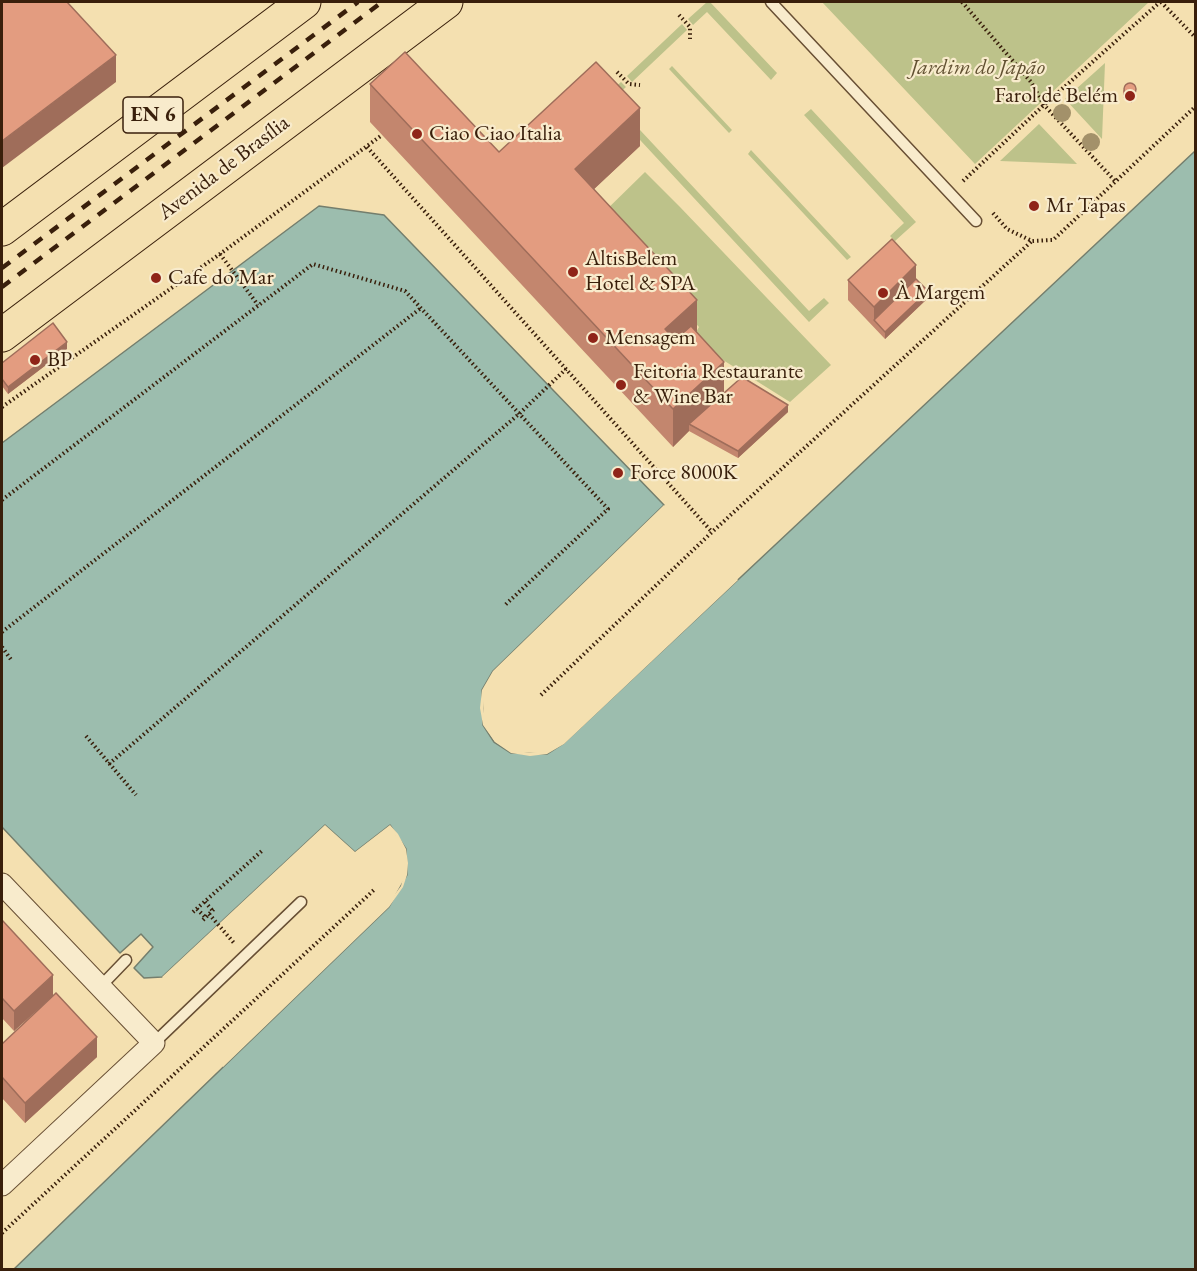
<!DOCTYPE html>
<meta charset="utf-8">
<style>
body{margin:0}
#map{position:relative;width:1197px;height:1271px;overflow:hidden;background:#f4e0b0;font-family:"EB Garamond",serif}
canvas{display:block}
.frame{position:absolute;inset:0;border:3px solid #391f0b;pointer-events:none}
</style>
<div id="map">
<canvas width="1197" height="1271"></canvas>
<div class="frame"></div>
</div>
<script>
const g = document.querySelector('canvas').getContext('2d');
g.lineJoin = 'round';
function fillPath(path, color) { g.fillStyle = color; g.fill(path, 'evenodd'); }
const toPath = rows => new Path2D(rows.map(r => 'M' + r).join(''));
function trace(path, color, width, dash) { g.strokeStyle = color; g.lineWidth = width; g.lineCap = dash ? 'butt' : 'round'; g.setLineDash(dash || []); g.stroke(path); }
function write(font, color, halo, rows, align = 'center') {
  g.font = font + ' "EB Garamond",serif'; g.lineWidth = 4.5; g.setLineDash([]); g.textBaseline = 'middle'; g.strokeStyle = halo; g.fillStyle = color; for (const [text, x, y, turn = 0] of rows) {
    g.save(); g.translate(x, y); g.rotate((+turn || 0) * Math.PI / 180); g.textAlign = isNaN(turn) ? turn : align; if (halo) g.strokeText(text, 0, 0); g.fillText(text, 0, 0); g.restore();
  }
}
fillPath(toPath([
 [707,2,710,2,777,73,771,80,707,12,693,25,688,19],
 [822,2,1149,2,975,164],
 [682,24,687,30,632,82,627,76],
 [1105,63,1102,139,1065,99],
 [672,66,732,130,729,133,669,69],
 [621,82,626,87,612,100,809,311,824,298,829,303,809,322,602,99],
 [811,109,916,222,895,241,890,236,904,223,804,115],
 [1039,124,1077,164,1000,161],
 [751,150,851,257,847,260,748,154],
 [645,172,680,207,831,365,790,402,715,355,695,334,699,327,598,218]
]), '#bdc28a');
const water = toPath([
 [1195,151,1195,1269,14,1269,389,907,407,875,406,849,390,825,355,852,325,825,162,977,144,978,134,968,153,947,141,934,120,953,2,827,2,443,319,206,384,215,664,505,493,671,482,690,483,725,494,742,511,753,547,754,564,743,1195,151]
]);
fillPath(water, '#9cbdae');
trace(water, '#747e6d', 1.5);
fillPath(toPath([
 [664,505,666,507,495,673,485,691,483,708,486,724,497,740,512,750,530,753,546,751,562,741,736,578,738,580,564,744,547,754,530,756,511,753,495,742,483,725,480,708,482,690,493,671],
 [325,825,355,852,390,825,398,834,406,849,408,863,407,875,403,887,389,907,223,1067,221,1064,387,905,401,886,404,874,405,864,403,850,395,835,390,829,355,855,325,829,164,979,162,977]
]), '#f4e0b0');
const service = toPath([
 [771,2,976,221],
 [100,987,126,960],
 [154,1043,301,902]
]);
const minor = toPath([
 [2,884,154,1043,2,1185]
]);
const primary = toPath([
 [2,229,304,2],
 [2,335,446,2]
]);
trace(service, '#684f34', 13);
trace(minor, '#684f34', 23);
trace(primary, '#391f0b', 35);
trace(toPath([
 [962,2,1031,82,1044,105,1116,182],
 [1161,2,1196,38],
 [679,15,690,27,690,39],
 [617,72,629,84,640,85],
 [367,147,712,532],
 [963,181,1044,105,1160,2],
 [993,213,1007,229,1032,241,1053,240,1196,106],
 [220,254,258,305],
 [2,407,220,254,382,135],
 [2,500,313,264,405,291,608,509,504,606],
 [2,632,421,308],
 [2,647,12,661],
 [541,695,712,532,1032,241],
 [86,736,136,795],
 [109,764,519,414,566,369],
 [205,902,213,911],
 [197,909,205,917],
 [193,912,263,850],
 [209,914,234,943],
 [203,920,215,908],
 [2,1233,375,889]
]), '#391f0b', 4, [1.5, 3]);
trace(service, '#f8ebcc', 10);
trace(minor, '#f8ebcc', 21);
trace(primary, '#f4e0b0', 33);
trace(toPath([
 [2,268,358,2],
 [2,287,382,2]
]), '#391f0b', 4.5, [10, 10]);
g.fillStyle = '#a3916a';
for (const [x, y] of [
 [1062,113],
 [1091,142]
]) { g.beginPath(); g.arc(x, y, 9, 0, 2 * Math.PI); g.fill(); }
fillPath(toPath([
 [370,84,499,152,640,146,594,189,697,333,724,394,788,412,738,458,689,431,673,447,370,122],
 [1123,90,1136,95,1135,100,1131,103,1126,101,1123,97],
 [916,279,928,298,885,339,848,300,848,280],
 [67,349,8,394,2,386,2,363],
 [2,920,53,996,14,1031,2,1018],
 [2,1044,97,1057,25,1123,2,1098]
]), '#c3866e');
fillPath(toPath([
 [116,55,116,82,2,168,2,141],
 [1136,88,1135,100,1131,103,1131,96],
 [640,108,640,146,575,207,575,169],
 [916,265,916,286,874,320,874,327,874,307],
 [928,291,928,298,885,339,885,332],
 [697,300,697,338,665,367,665,329],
 [67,342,67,349,8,394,8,387],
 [724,362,724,399,689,424,689,431,673,447,673,409],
 [788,405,788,412,738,458,738,451],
 [53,975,53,996,14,1031,14,1011],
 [97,1037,97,1057,25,1123,25,1103]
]), '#9f6d5a');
const building = toPath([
 [2,2,67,2,116,55,2,141,2,2],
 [405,52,499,152,596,62,640,108,575,169,697,300,665,329,675,340,691,326,724,362,673,409,370,84,405,52],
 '1124 89a6 6 0 1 1 12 0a6 6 0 1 1-12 0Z',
 [892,239,916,265,874,307,848,280,892,239],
 [916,279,928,291,885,332,874,320,916,279],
 [53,323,67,342,8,387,2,379,2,363,53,323],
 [742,377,788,405,738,451,689,424,742,377],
 [2,920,53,975,14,1011,2,998,2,920],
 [56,993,97,1037,25,1103,2,1077,2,1044,56,993]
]);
fillPath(building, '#e39c80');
trace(building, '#9f6d5a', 1.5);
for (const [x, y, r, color] of [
 [1130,96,6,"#8f2418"],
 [417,134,6,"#8f2418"],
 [1034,206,6,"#8f2418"],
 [573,272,6,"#8f2418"],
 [156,278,6,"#8f2418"],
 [883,293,6,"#8f2418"],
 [593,338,6,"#8f2418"],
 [35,360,6,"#8f2418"],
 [621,385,6,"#8f2418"],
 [618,473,6,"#8f2418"]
]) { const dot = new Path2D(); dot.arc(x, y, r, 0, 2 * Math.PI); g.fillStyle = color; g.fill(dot); trace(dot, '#f8ebcc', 2); }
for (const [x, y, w] of [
 [153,115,60]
]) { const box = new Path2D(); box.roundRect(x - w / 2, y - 18, w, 36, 4.5); g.fillStyle = '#f8ebcc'; g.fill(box); trace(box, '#391f0b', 1.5); }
write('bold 21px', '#391f0b', null, [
 ["EN 6",153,115]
]);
write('italic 22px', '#615031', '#f8ebcc', [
 ["Jardim do Japão",978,68]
]);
write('22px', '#391f0b', '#f8ebcc', [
 ["Farol de Belém",1118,96,"right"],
 ["Ciao Ciao Italia",429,134],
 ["Mr Tapas",1046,206],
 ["AltisBelem",585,259],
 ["Hotel & SPA",585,284],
 ["Cafe do Mar",168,278],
 ["À Margem",895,293],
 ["Mensagem",605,338],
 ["BP",47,360],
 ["Feitoria Restaurante",633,372],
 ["& Wine Bar",633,397],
 ["Force 8000K",630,473]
], 'left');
write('22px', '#391f0b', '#f8ebcc', [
 ["Avenida de Brasília",224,168,-37]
]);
</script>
